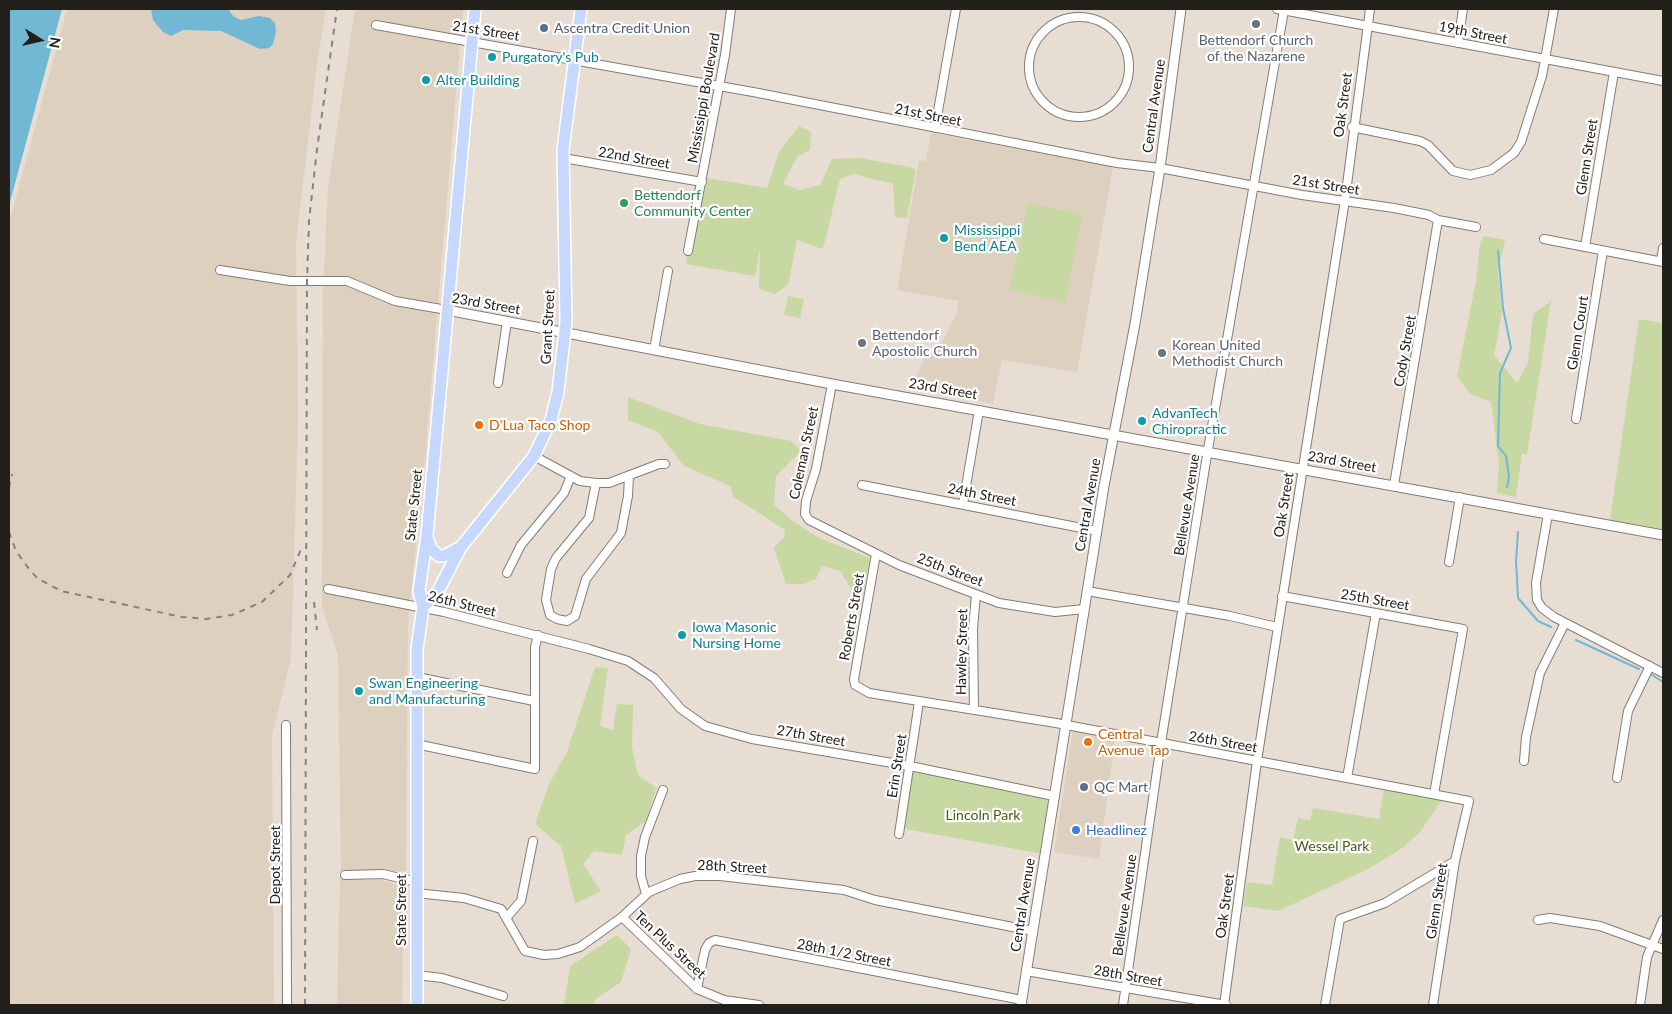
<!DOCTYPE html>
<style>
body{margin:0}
#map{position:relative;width:1672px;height:1014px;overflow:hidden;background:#e7ddd3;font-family:Lato,sans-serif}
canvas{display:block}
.frame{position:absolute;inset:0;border:10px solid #23201c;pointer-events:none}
.north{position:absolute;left:15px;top:15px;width:50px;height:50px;-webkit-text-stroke:4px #fff;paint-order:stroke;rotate:100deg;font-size:14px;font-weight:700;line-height:20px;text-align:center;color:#23201c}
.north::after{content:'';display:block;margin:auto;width:18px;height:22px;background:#23201c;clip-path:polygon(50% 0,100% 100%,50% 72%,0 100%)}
</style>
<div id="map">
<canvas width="1672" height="1014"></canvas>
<div class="frame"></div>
<div class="north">N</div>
</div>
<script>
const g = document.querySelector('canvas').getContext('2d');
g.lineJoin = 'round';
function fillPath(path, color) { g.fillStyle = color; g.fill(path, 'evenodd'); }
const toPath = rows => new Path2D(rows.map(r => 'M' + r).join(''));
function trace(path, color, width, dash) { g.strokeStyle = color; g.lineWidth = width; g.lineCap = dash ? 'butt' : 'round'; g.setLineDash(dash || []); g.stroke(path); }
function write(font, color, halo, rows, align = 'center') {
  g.font = font + ' Lato,sans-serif'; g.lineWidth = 4.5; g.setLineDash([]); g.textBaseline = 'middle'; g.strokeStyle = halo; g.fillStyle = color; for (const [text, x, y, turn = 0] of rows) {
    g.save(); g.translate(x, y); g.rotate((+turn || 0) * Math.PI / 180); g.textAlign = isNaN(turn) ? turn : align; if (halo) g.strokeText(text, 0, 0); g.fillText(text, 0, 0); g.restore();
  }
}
fillPath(toPath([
 [65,9,326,9,317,64,296,243,298,421,291,658,272,736,274,1005,9,1005,9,215],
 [355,9,463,9,425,459,408,622,406,871,341,874,338,655,322,607,323,290,328,188],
 [931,133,1113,167,1077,372,1002,360,993,404,913,388,923,360,942,342,957,313,958,301,897,290,919,161,926,161],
 [1073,730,1115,739,1099,859,1054,852],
 [340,879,380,880,400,885,404,889,402,1005,337,1005]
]), '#ded0bf');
fillPath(toPath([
 [799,126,811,132,810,150,797,157,783,184,800,190,820,185,832,159,860,158,910,167,916,170,907,218,895,217,893,184,853,174,840,179,823,249,797,240,788,285,775,294,759,289,760,249,755,276,686,264,698,187,704,188,706,178,767,188,779,152],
 [1028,203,1083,214,1065,302,1010,290],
 [1484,236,1505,240,1498,271,1502,313,1494,355,1517,383,1528,363,1533,314,1551,301,1527,455,1522,453,1516,497,1497,493,1499,465,1491,402,1471,394,1457,377,1476,281,1480,244],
 [788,296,804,299,800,318,784,315],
 [1639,319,1663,323,1663,529,1610,520],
 [628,397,700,424,792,441,801,451,776,476,774,505,794,522,819,538,870,558,863,595,853,592,840,571,822,566,816,579,803,584,786,584,774,548,784,537,785,530,734,497,730,486,684,466,658,432,628,420],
 [595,667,608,668,600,726,613,730,617,704,633,705,632,747,638,775,656,788,646,821,626,835,622,855,594,851,583,864,601,891,575,904,561,846,535,824,549,784,567,752],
 [915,772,1047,797,1051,802,1043,854,906,829,904,824,911,776],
 [1384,789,1442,800,1420,832,1404,847,1368,869,1278,911,1243,906,1247,882,1272,885,1280,837,1293,840,1298,818,1310,820,1313,808,1379,819],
 [617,935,631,949,621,982,597,998,593,1005,564,1005,570,966]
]), '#c8d8a2');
fillPath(toPath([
 [9,9,65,9,9,215],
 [151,9,228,9,234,17,241,20,259,16,270,18,275,23,276,32,273,44,269,48,260,49,221,31,183,30,171,36,163,32,153,20]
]), '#71b8d5');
fillPath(toPath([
 [62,9,67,9,11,216,9,218,10,202]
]), '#e7ddd3');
trace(toPath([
 [1498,251,1503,308,1511,348,1500,373,1498,446,1506,456,1509,477,1507,487],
 [1518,532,1516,561,1518,598,1538,621,1551,627],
 [1576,640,1639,669],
 [1652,675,1663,682]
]), '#71b8d5', 2);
const minor = toPath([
 [1277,9,1663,81],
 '1029 67a50 50 0 1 1 100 0a50 50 0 1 1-100 0Z',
 [376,25,753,92,1117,163,1160,168,1302,195,1394,208,1429,215,1438,220,1476,227],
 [1458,43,1463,9],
 [1352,127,1420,141,1428,145,1453,171,1470,175,1491,170,1514,153,1521,142,1542,76,1554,9],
 [935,128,956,9],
 [563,158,702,182],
 [1544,239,1663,262],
 [1585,247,1614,72],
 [688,251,725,55,731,9],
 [1661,261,1663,248],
 [220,270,290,281,347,281,395,301,447,310],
 [654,350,668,271],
 [498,383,507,321],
 [832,384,816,469,806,501,805,514,809,520,899,565,999,603,1055,612,1084,609],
 [1576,419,1603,251],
 [534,456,580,481,596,483,609,483,659,464,665,464],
 [596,483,589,518,556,558,551,569,546,600,550,615,557,619,567,621,575,616,586,579,621,533,628,496,629,476],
 [862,485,1097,531],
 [1394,485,1438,220],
 [963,504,979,410],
 [1548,514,1536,583,1537,600,1542,608,1554,617,1663,673],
 [876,554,854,679,855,685,869,693,1056,723,1469,801,1455,861,1433,1005],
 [1449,562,1460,497],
 [507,573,521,545,564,493,571,476],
 [328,589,444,612,589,649,628,661,654,678,681,709,705,726,752,739,910,766,1054,796],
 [1087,591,1230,616,1277,627],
 [1282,596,1463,629,1434,794],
 [417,677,534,701],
 [974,710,973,629,976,594],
 [286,725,287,1005],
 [416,744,535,769,535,647,538,635],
 [1524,761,1526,737,1540,673,1565,623],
 [1347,778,1376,613],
 [1617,778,1628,711,1650,666],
 [899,834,919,702],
 [345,875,383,874,416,882],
 [416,893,464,898,501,909,525,951,544,955,558,954,580,947,622,917,649,892,680,879,695,876,720,876,844,890,875,900,1033,931],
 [646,894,641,876,641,856,645,837,663,790],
 [507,917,521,901,533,841],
 [622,917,697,989,724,1000,759,1005],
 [1538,920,1550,918,1600,926,1663,949],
 [1026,971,1226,1005],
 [416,975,442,978,503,996],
 [697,989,705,950,709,943,715,940,1022,1000],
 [1123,1005,1161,743,1206,461,1284,10],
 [1224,1005,1257,761,1345,200,1370,9],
 [1325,1005,1340,919,1385,903,1455,861],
 [1640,1005,1647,957,1663,920]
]);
const tertiary = toPath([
 [447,310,832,384,1663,535],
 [1021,1005,1104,486,1135,324,1160,168,1181,9]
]);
const primary = toPath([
 [428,539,431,549,439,556,444,556,461,547],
 [423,607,438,591,461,547,534,456,551,420,558,392,566,322,563,150,581,9],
 [417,1005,417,649,423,607,419,591,427,535,475,9]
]);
trace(minor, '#857c73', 10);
trace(tertiary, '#857c73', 11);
trace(primary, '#fff', 14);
trace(minor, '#fff', 8);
trace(tertiary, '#fff', 9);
trace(primary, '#c7d8fe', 11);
trace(toPath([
 [9,488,12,474],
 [9,532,16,551,29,569,37,578,61,591,182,617,206,619,232,615,262,602,290,575,302,547],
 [314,602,317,630],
 [305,1005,307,280,309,221,317,149,337,9]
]), '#89827b', 2, [6, 6]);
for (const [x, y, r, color] of [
 [1256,24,5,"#6b7280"],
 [544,28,5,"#5c6f8a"],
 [492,57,5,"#0f9aa8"],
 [426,80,5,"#0f9aa8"],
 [624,203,5,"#2e9e5b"],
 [944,238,5,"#0f9aa8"],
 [862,343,5,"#6b7280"],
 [1162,353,5,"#6b7280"],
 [1142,421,5,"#0f9aa8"],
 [479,425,5,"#e8710a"],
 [682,635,5,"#0f9aa8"],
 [359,691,5,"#0f9aa8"],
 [1088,742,5,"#e8710a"],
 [1084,787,5,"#5c6f8a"],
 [1076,830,5,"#3f7fe0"]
]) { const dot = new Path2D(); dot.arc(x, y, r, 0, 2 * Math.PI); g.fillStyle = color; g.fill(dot); trace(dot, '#fff', 2); }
write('14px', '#4e5e75', '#fff', [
 ["Ascentra Credit Union",554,28],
 ["QC Mart",1094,787]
], 'left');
write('14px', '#23201c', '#fff', [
 ["21st Street",486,31,9],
 ["19th Street",1473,33,11],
 ["Mississippi Boulevard",704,98,-80],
 ["Oak Street",1343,105,-82],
 ["Central Avenue",1154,106,-82],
 ["21st Street",928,115,11],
 ["Glenn Street",1587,157,-81],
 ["22nd Street",634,158,10],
 ["21st Street",1326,185,9],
 ["23rd Street",486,304,10],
 ["Grant Street",548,327,-87],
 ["Glenn Court",1578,333,-81],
 ["Cody Street",1405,351,-80],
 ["23rd Street",943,389,10],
 ["Coleman Street",804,453,-78],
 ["23rd Street",1342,462,10],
 ["24th Street",982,495,11],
 ["State Street",414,505,-84],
 ["Central Avenue",1088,505,-80],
 ["Bellevue Avenue",1187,505,-81],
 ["Oak Street",1284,505,-81],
 ["25th Street",950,570,21],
 ["25th Street",1375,600,10],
 ["26th Street",462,604,14],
 ["Roberts Street",852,617,-80],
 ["Hawley Street",962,652,-89],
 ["27th Street",811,736,10],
 ["26th Street",1223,742,10],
 ["Erin Street",897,766,-81],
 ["Depot Street",275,865,-90],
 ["28th Street",732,867,3],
 ["Glenn Street",1437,901,-81],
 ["Central Avenue",1023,905,-81],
 ["Bellevue Avenue",1125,905,-82],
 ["Oak Street",1225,906,-82],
 ["State Street",401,910,-90],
 ["Ten Plus Street",670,945,43],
 ["28th 1/2 Street",844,953,11],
 ["28th Street",1128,976,10]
]);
write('14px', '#5b616d', '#fff', [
 ["Bettendorf Church",1256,40,"center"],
 ["of the Nazarene",1256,56,"center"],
 ["Bettendorf",872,335],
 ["Apostolic Church",872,351],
 ["Korean United",1172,345],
 ["Methodist Church",1172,361]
], 'left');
write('14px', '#0d838f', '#fff', [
 ["Purgatory's Pub",502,57],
 ["Alter Building",436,80],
 ["Mississippi",954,230],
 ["Bend AEA",954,246],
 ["AdvanTech",1152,413],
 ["Chiropractic",1152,429],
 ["Iowa Masonic",692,627],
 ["Nursing Home",692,643],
 ["Swan Engineering",369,683],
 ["and Manufacturing",369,699]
], 'left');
write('14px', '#27864d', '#fff', [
 ["Bettendorf",634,195],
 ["Community Center",634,211]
], 'left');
write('14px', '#c56008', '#fff', [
 ["D'Lua Taco Shop",489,425],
 ["Central",1098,734],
 ["Avenue Tap",1098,750]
], 'left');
write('14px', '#4b5a19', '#fff', [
 ["Lincoln Park",983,815],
 ["Wessel Park",1332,846]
]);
write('14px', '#366cbe', '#fff', [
 ["Headlinez",1086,830]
], 'left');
</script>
